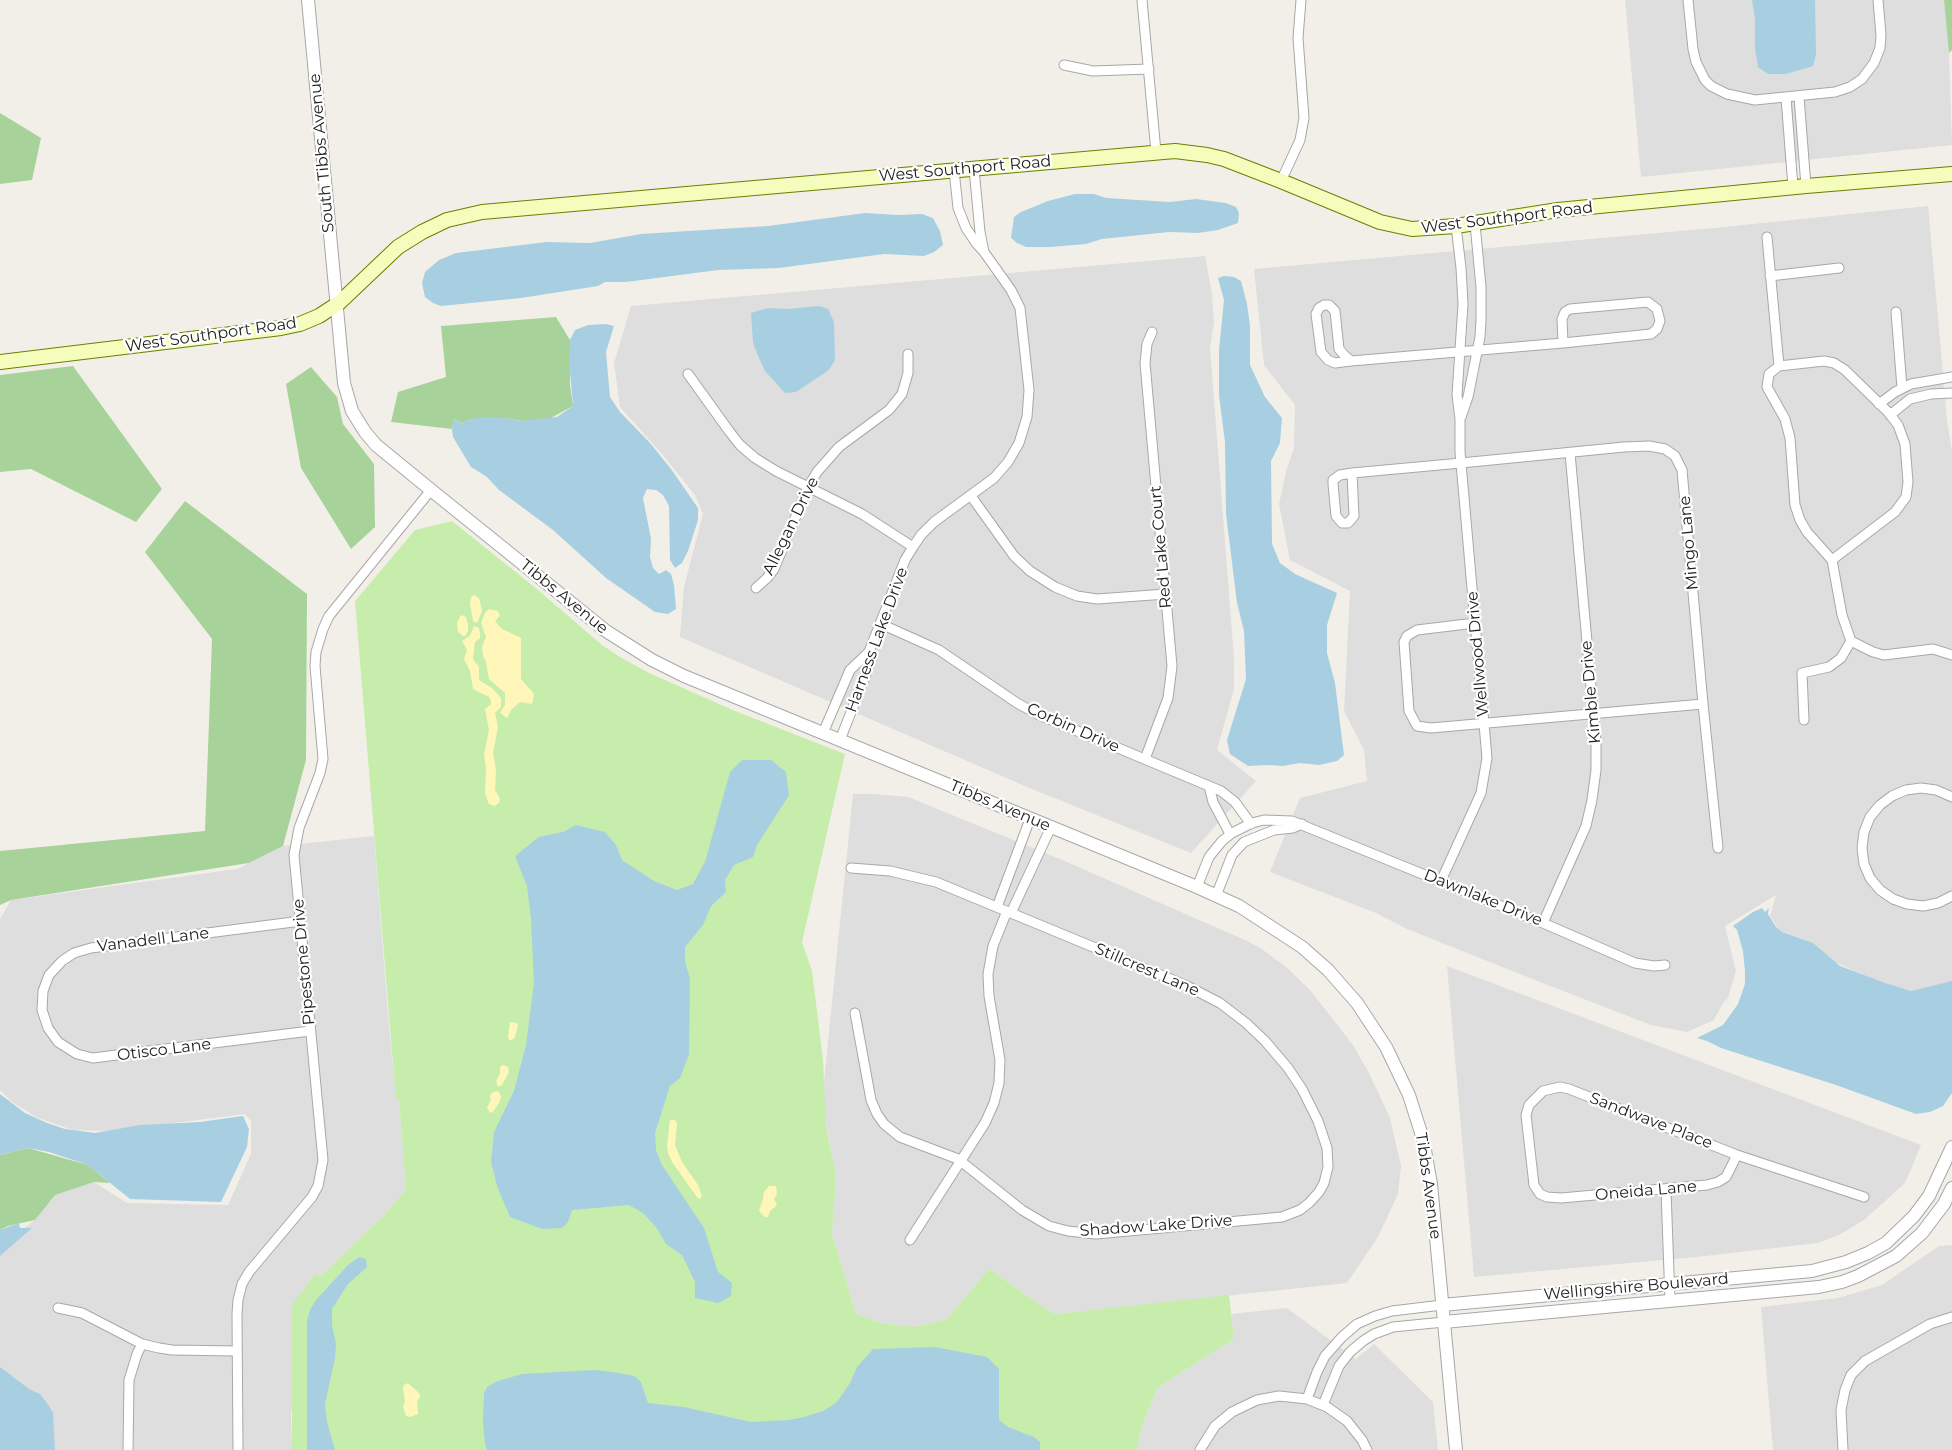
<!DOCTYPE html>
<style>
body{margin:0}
canvas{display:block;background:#f2efe8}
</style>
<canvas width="1952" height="1450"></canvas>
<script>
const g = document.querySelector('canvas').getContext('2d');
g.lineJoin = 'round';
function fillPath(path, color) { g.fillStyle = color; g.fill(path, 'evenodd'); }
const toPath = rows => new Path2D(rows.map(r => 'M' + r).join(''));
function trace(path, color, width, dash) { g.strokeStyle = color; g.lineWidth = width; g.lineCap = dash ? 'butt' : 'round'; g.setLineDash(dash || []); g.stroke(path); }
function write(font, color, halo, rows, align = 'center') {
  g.font = font + ' Montserrat,sans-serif'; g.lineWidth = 4.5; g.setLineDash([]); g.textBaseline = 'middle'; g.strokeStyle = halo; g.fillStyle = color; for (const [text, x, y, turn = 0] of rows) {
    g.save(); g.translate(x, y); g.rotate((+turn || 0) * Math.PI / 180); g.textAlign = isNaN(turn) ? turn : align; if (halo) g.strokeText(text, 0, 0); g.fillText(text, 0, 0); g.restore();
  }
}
fillPath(toPath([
 [1625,0,1944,0,1949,53,1952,145,1641,177],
 [1928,206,1947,420,1952,452,1952,984,1913,991,1894,989,1835,962,1802,939,1780,931,1770,916,1776,895,1725,926,1736,971,1728,998,1723,1003,1714,1020,1687,1032,1651,1025,1540,982,1407,929,1376,913,1270,872,1300,798,1367,781,1364,750,1344,711,1350,591,1290,560,1279,504,1287,468,1294,448,1295,405,1264,365,1254,269,1714,228],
 [1205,256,1212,294,1214,322,1210,348,1234,658,1234,689,1217,750,1256,781,1191,853,1032,789,680,637,684,587,703,514,695,495,662,454,620,407,614,363,631,306],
 [853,794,874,794,908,797,1060,859,1245,940,1262,949,1286,967,1310,990,1353,1045,1368,1071,1390,1118,1401,1166,1398,1194,1378,1237,1347,1283,1054,1314,989,1269,947,1319,913,1327,881,1323,856,1314,832,1234,836,1176,822,1101],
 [374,836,388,1014,396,1099,399,1100,406,1189,385,1214,321,1276,317,1273,291,1413,292,1450,54,1450,0,1376,0,1247,35,1220,54,1195,94,1182,127,1203,228,1205,251,1154,251,1121,245,1114,111,1131,73,1130,38,1118,12,1102,0,1090,0,919,11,900,237,869,283,846],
 [1447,966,1921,1145,1910,1172,1904,1184,1864,1220,1839,1235,1818,1243,1696,1257,1474,1277],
 [1952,1245,1952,1450,1773,1450,1761,1307,1838,1298,1882,1285,1939,1246],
 [1287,1308,1356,1359,1374,1344,1433,1402,1438,1450,1136,1450,1142,1427,1157,1388,1234,1339,1231,1314]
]), '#dfdede');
fillPath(toPath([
 [452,521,537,589,602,645,620,657,649,673,735,711,845,754,802,942,812,971,823,1060,826,1125,836,1176,832,1234,856,1314,881,1323,913,1327,947,1319,989,1269,1054,1314,1229,1295,1234,1339,1157,1388,1142,1427,1136,1450,292,1450,292,1305,316,1273,321,1276,385,1214,406,1189,399,1100,396,1100,355,601,415,530]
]), '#c7edac');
fillPath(toPath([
 [1944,0,1952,0,1952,50,1949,53],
 [0,113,41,138,32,180,0,184],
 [556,317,570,340,570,385,573,406,549,419,522,421,504,418,471,419,462,423,454,419,452,429,391,422,398,392,446,377,441,326],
 [73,366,162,489,136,522,31,469,0,472,0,375],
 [311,367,337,397,343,424,374,464,375,527,351,549,301,468,286,384],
 [185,501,307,594,306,760,283,846,249,863,11,900,0,905,0,851,205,831,212,639,145,552],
 [28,1148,88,1165,110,1183,94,1182,55,1195,35,1220,8,1226,0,1230,0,1155]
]), '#a7d39b');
fillPath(toPath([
 [474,595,479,598,482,611,477,623,473,621,470,604,471,597],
 [489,609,498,611,500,616,495,621,502,629,521,638,521,679,534,694,532,704,520,702,511,710,507,718,500,713,505,705,505,693,489,679,486,662,483,656,482,647,486,637,481,623,485,613],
 [461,615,466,617,468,625,468,631,465,636,463,636,458,632,457,623],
 [474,626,479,628,480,634,480,638,475,642,473,659,479,667,479,680,492,688,501,698,501,707,495,713,498,727,493,753,496,770,495,790,500,799,499,803,495,806,489,804,485,793,486,769,484,754,489,730,485,709,491,704,491,701,489,697,473,689,470,671,464,659,467,650,462,641,470,636],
 [510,1022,517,1023,518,1025,515,1037,512,1040,509,1040,508,1036],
 [503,1065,508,1067,509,1072,502,1085,498,1087,496,1081,500,1074,500,1067],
 [498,1091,501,1096,500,1101,493,1112,490,1113,487,1107,491,1100,490,1096,493,1092],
 [670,1120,675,1120,677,1124,675,1145,682,1162,698,1185,702,1196,700,1199,697,1197,672,1162,668,1153,667,1146],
 [769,1186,776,1186,777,1194,774,1199,777,1205,770,1211,768,1217,765,1217,759,1211,763,1199,764,1192],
 [408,1383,420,1394,420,1397,417,1401,418,1414,410,1417,406,1416,403,1407,405,1402,403,1388,404,1385]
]), '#fff7b9');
fillPath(toPath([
 [1752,0,1815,0,1816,54,1813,66,1786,74,1768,74,1758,67,1755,49,1755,19],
 [1075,194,1094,194,1106,198,1170,202,1196,199,1226,203,1236,207,1239,213,1238,223,1218,230,1198,233,1169,232,1102,239,1086,244,1050,247,1026,247,1017,243,1011,238,1014,217,1021,212,1048,201],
 [865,213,898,215,922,214,933,218,940,231,943,245,934,252,924,256,884,254,779,268,718,270,626,282,605,282,598,286,521,298,441,306,433,303,425,297,422,283,425,272,439,260,456,253,547,242,590,243,641,234,768,226],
 [1224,276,1234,277,1241,281,1247,304,1250,326,1250,365,1265,397,1282,418,1280,443,1271,461,1272,544,1280,563,1295,574,1337,593,1327,625,1327,653,1335,683,1344,755,1337,761,1319,765,1300,763,1283,766,1268,765,1248,766,1230,754,1227,740,1246,679,1244,631,1237,603,1226,514,1225,442,1219,395,1219,350,1224,300,1218,278],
 [819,306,828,309,834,322,835,360,829,370,796,392,785,393,765,371,759,358,753,343,751,313,768,308,787,309],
 [606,324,614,326,606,352,610,397,620,412,651,444,671,469,698,508,698,520,688,551,682,563,675,568,670,560,669,506,663,495,656,490,647,489,643,498,651,539,650,557,653,568,659,574,666,570,671,574,674,585,676,609,668,614,655,612,606,578,553,530,499,490,487,477,471,467,453,437,452,429,454,419,462,423,471,419,486,417,504,418,522,421,557,417,573,406,569,360,570,340,575,330,588,325],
 [742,760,771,760,786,772,789,795,757,845,753,857,734,865,725,880,726,892,711,906,703,925,685,947,685,961,690,979,689,1054,680,1078,670,1086,655,1133,656,1150,662,1165,704,1228,718,1272,732,1283,731,1296,718,1303,695,1298,695,1282,682,1255,666,1244,656,1227,643,1213,629,1205,572,1210,568,1222,562,1228,542,1229,510,1217,498,1189,491,1162,494,1132,514,1091,526,1045,534,983,531,919,527,886,515,856,539,837,563,832,576,825,605,832,616,845,622,860,654,881,677,890,693,884,705,862,730,772],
 [1762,908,1765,912,1769,908,1768,914,1776,927,1782,932,1813,943,1840,966,1885,983,1911,991,1952,981,1952,1093,1943,1106,1930,1112,1916,1114,1836,1085,1721,1048,1707,1041,1697,1038,1723,1025,1738,1004,1745,984,1745,971,1743,951,1737,930,1733,926,1753,912],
 [0,1094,25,1113,47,1123,65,1129,95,1133,140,1125,200,1122,243,1116,249,1129,247,1147,221,1202,130,1199,88,1165,49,1152,28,1148,0,1155],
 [19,1223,20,1228,32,1228,0,1256,0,1230],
 [359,1257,366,1259,367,1267,348,1284,332,1309,332,1325,336,1344,335,1358,325,1404,327,1422,335,1450,307,1450,307,1321,310,1310,316,1300,348,1265],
 [935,1347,987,1357,999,1369,999,1420,1008,1427,1034,1437,1040,1442,1040,1450,487,1450,485,1444,483,1422,484,1393,488,1386,498,1381,522,1374,594,1370,613,1372,634,1376,641,1382,648,1403,684,1407,751,1422,788,1420,804,1417,823,1411,837,1402,850,1383,857,1367,873,1349],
 [0,1367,29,1389,40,1394,49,1406,53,1413,55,1450,0,1450]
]), '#a7cfe1');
const minor = toPath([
 [1142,0,1156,152],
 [1688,0,1693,49,1696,62,1705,80,1711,86,1727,94,1755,100,1835,92,1850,87,1862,79,1874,63,1880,48,1881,35,1878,0],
 [1064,65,1093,71,1149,69],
 [1799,97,1806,186],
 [1786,98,1793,187],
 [974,169,980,232,984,252],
 [1281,181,1300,140,1304,118,1298,38,1301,0],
 [1767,237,1779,366],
 [1770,276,1839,268],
 [1648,302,1657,309,1660,321,1657,329,1651,334,1563,343,1562,319,1565,312,1570,309,1648,302],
 [1324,305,1329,305,1335,311,1339,349,1344,355,1351,361,1335,363,1328,360,1321,352,1316,314,1319,308,1324,305],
 [1896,312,1902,388],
 [1351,361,1563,343],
 [1779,366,1769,374,1767,387,1785,419,1790,438,1795,505,1800,520,1807,532,1832,560,1842,615,1851,641,1873,652,1884,655,1933,649,1952,655],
 [1779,366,1824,361,1834,363,1845,370,1888,412,1898,425,1905,444,1908,482,1906,497,1895,512,1832,560],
 [688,374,729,431,740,445,755,458,776,471,862,514,913,547],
 [1879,404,1895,392,1911,384,1952,377],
 [1890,415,1910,399,1931,394,1952,393],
 [1461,417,1468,397,1480,337,1481,320,1481,287,1475,224],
 [1352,473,1354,516,1348,523,1342,523,1336,516,1333,484,1333,480,1340,475,1352,473,1461,463,1624,447,1649,446,1665,449,1675,456,1682,470,1703,704,1718,848],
 [971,496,1014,556,1030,571,1055,587,1077,596,1097,599,1166,594],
 [756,588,767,578,774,569,808,487,817,472,839,447,889,410,902,394,908,373,908,354],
 [1475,623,1417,630,1407,636,1404,642,1409,711,1417,726,1431,728,1703,704],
 [881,624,939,650,1017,703,1039,715,1221,791,1235,802,1251,824],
 [1804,720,1802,673,1829,667,1841,658,1851,641],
 [823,733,850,670,869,652],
 [840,740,866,674,869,652,905,560,913,547,921,535,934,522,994,478,1008,462,1019,443,1027,417,1029,390,1020,308,1011,290,984,252,976,243,966,228,958,208,954,170],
 [1145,759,1168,698,1172,666,1145,363,1147,344,1152,332],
 [1209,786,1213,802,1230,834],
 [1952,797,1936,790,1921,788,1906,790,1892,796,1880,805,1870,817,1864,832,1862,848,1864,864,1870,878,1880,890,1893,899,1907,904,1923,906,1938,903,1952,896],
 [851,868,890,871,936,882,1185,985,1220,1003,1246,1023,1265,1041,1288,1068,1302,1089,1318,1121,1327,1148,1328,1167,1324,1183,1319,1192,1309,1203,1300,1210,1282,1217,1096,1234,1068,1231,1049,1226,1022,1210,958,1159,900,1137,884,1124,877,1114,871,1100,855,1013],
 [1441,881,1481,793,1487,758,1460,452,1460,419,1457,395,1463,304,1461,268,1456,226],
 [1197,887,1209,857,1222,841,1232,833,1252,823,1264,820,1292,821,1543,923,1635,963,1654,966,1665,965],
 [1216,896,1232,855,1244,842,1274,830,1293,828,1302,824],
 [997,907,1030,819],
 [1011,913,1051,827],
 [301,921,91,948,74,953,62,961,49,975,43,991,42,1010,48,1028,58,1042,77,1054,93,1058,310,1031],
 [1543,923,1586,826,1592,800,1596,770,1596,742,1570,453],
 [1737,1155,1726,1177,1718,1182,1707,1185,1561,1198,1547,1197,1540,1194,1534,1185,1526,1115,1529,1105,1543,1091,1560,1087,1569,1089,1737,1155,1864,1197],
 [1666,1190,1670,1301],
 [910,1240,985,1123,994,1103,999,1083,1000,1060,989,996,988,974,993,946,1007,911],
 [58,1308,82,1313,142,1344,159,1348,172,1350,237,1351],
 [1307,1399,1317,1372,1325,1356,1342,1337,1357,1324,1375,1316,1392,1311,1442,1305],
 [1323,1405,1339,1366,1350,1352,1363,1341,1374,1334,1393,1327,1444,1322],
 [128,1450,129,1380,137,1354,142,1344],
 [238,1450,237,1314,238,1300,242,1284,249,1272,312,1197,318,1186,323,1160,294,855,299,828,320,773,323,759,315,666,316,652,323,629,329,616,431,490],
 [1200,1450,1215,1426,1232,1412,1257,1400,1279,1396,1307,1399,1327,1407,1347,1421,1362,1440,1367,1450],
 [1843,1450,1841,1410,1845,1390,1851,1375,1865,1361,1930,1324,1952,1317]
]);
const tertiary = toPath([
 [308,0,344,383,352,411,365,432,376,445,431,490,606,631,652,660,684,676,1197,887,1239,906,1302,947,1328,970,1357,1003,1386,1047,1409,1095,1423,1139,1431,1184,1456,1450],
 [1442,1305,1812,1271,1846,1262,1868,1253,1886,1243,1914,1216,1929,1196,1952,1147],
 [1444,1322,1819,1287,1842,1282,1858,1276,1896,1256,1922,1233,1944,1204,1952,1188]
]);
const secondary = toPath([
 [0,362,281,328,300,324,319,316,339,303,398,247,422,232,447,220,482,212,1175,151,1207,155,1224,159,1281,181,1380,222,1412,229,1456,226,1558,210,1806,186,1952,174]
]);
trace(minor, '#a8a8a8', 11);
trace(tertiary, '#a8a8a8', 14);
trace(secondary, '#688100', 16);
trace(minor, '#fff', 9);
trace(tertiary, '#fff', 12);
trace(secondary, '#f4fdbb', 14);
write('16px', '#212121', '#fff', [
 ["South Tibbs Avenue",322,153,-95],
 ["West Southport Road",965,169,-5],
 ["West Southport Road",1507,218,-7],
 ["West Southport Road",211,335,-8],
 ["Allegan Drive",791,526,-64],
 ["Mingo Lane",1689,543,-95],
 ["Red Lake Court",1161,547,-95],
 ["Tibbs Avenue",564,597,39],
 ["Harness Lake Drive",877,640,-70],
 ["Wellwood Drive",1478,654,-95],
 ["Kimble Drive",1591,692,-95],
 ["Corbin Drive",1073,728,24],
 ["Tibbs Avenue",1000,806,23],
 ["Dawnlake Drive",1483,898,22],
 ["Vanadell Lane",153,940,-7],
 ["Pipestone Drive",304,962,-95],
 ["Stillcrest Lane",1147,970,23],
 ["Otisco Lane",164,1050,-7],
 ["Sandwave Place",1651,1121,21],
 ["Tibbs Avenue",1428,1186,82],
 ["Oneida Lane",1646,1191,-5],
 ["Shadow Lake Drive",1156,1226,-4],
 ["Wellingshire Boulevard",1636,1287,-5]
]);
</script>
